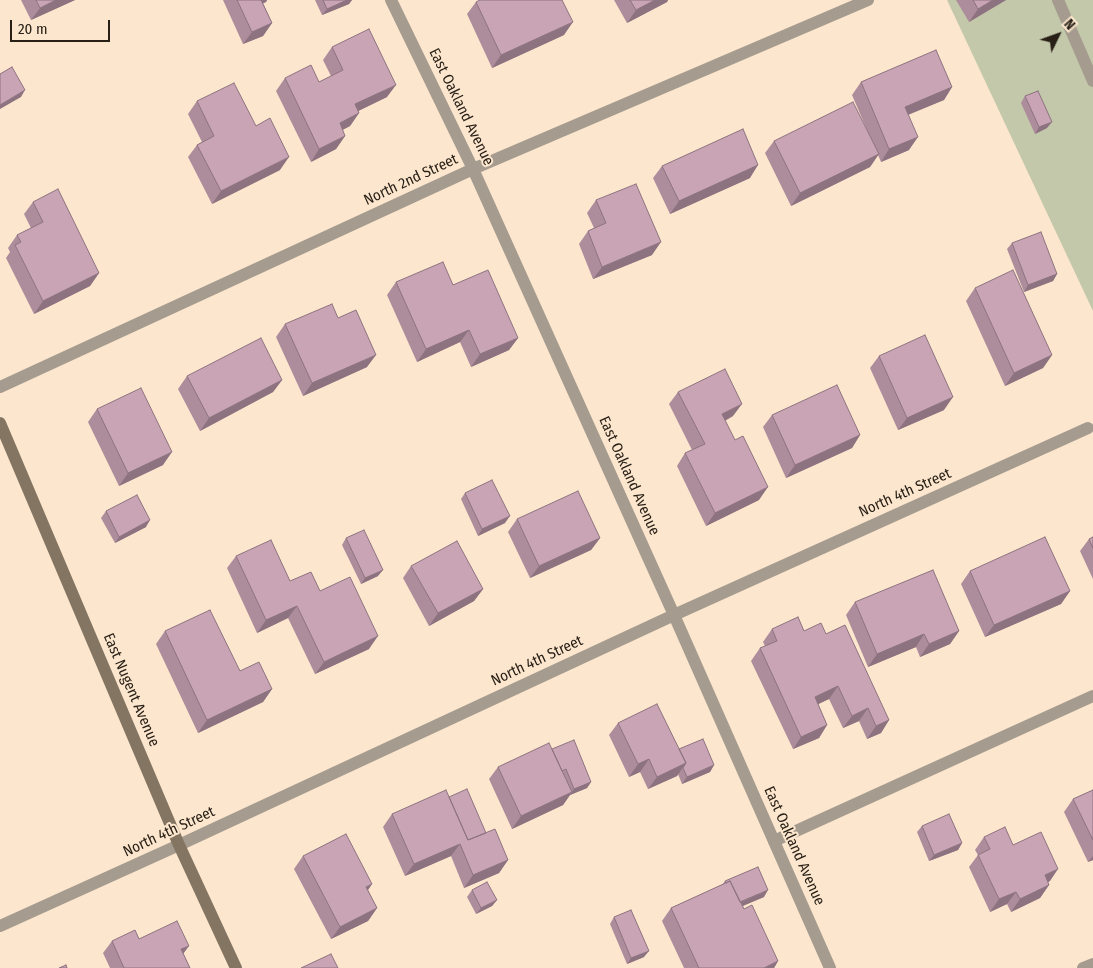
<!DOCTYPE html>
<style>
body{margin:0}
#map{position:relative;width:1093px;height:968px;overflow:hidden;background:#fce6ce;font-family:"Fira Sans Condensed",sans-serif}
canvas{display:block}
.north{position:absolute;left:1033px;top:10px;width:50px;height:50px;-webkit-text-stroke:4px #fce6ce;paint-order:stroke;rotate:48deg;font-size:14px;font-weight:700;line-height:20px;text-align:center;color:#282017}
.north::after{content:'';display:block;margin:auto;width:18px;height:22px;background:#282017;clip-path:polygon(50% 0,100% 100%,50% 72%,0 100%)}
.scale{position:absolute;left:10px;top:20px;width:100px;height:22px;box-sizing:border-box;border:2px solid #282017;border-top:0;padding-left:6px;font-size:15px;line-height:18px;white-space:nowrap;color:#282017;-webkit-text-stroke:4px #fce6ce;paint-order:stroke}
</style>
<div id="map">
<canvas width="1093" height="968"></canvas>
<div class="north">N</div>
<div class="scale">20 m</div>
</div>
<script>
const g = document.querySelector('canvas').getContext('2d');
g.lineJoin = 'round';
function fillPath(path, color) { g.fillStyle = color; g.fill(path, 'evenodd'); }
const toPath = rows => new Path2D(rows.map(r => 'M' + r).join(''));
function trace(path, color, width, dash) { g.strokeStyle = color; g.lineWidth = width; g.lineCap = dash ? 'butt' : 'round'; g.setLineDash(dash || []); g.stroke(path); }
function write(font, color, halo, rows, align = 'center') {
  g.font = font + ' "Fira Sans Condensed",sans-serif'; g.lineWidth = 4; g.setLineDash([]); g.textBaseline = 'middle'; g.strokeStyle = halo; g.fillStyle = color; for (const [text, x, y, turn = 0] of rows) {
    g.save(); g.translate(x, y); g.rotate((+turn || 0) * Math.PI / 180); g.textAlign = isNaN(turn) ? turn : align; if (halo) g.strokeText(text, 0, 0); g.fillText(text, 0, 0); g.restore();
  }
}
fillPath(toPath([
 [947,0,1093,0,1093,311]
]), '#c2c8a9');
trace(toPath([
 [1058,0,1093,81],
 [774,841,1093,696]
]), '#a59b8e', 12);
trace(toPath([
 [391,0,473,169,674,615,830,968],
 [0,387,473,169,868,0],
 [0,926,179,845,674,615,1088,428],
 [1083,968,1093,964]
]), '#a59b8e', 12);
trace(toPath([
 [0,423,179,845,236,968]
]), '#847562', 12);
fillPath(toPath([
 [21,0,75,0,31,20],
 [223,0,267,0,266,2,263,3,272,23,263,36,243,44],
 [315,0,352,0,349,4,322,15],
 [614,0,668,0,667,2,627,23],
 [956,0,1006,0,969,22],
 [476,2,564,35,492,68,467,14],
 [332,47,387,97,358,111,359,113,350,126,342,130,345,136,336,149,311,162,276,91,285,78,319,82,331,76,323,60],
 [861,82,952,87,944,100,908,114,909,150,881,162,878,155,870,167,791,206,765,153,774,141,870,137,852,95],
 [1025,96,1047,128,1035,134,1021,103],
 [197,101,256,126,280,170,212,204,188,157,197,145,202,142,188,114],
 [662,166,750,178,670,214,653,178],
 [596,200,652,255,593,279,579,244,588,231,594,228,587,213],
 [33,202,99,273,90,286,34,314,6,258,10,252,8,248,17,235,31,228,24,214],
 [1012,243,1057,274,1053,281,1024,292,1007,249],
 [396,282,518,338,509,350,471,367,460,342,417,362,387,295],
 [975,288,1052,355,1043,368,1005,386,966,301],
 [338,318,367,367,303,396,276,337,285,324],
 [879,356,944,410,898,430,870,368],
 [187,376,282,380,273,392,200,431,178,389],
 [678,392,733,416,725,421,759,500,706,526,677,466,685,453,692,450,669,404],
 [97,409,163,465,119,486,88,422],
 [772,415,860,435,852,448,786,478,763,427],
 [465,493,505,523,478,536,461,499],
 [106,511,146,527,115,543,101,518],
 [517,519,600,538,591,550,530,578,508,532],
 [1093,537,1093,579,1080,551,1089,539],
 [346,538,378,576,361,584,342,545],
 [236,556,290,581,320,591,369,649,315,674,288,618,257,633,227,568],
 [411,566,483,589,474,601,429,626,403,578],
 [970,571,1070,591,1061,604,985,637,961,584],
 [855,602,959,631,950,644,920,657,916,647,868,667,846,615],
 [772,629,804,631,826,634,889,720,881,733,867,739,859,721,843,728,829,699,818,704,827,725,819,738,793,749,751,661,760,648,765,646,763,642],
 [165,631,240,671,272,689,263,702,198,733,156,644],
 [618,723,679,749,714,765,710,772,682,784,678,774,677,776,648,789,640,772,629,777,609,735],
 [552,749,591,782,587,788,570,795,563,805,512,829,489,779,498,767],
 [1093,790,1093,860,1088,862,1064,812,1073,799],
 [449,797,486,833,508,860,499,873,464,888,451,856,405,876,383,827,392,814],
 [922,826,962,843,958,850,929,861,917,832],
 [984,837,1013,845,1050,881,1048,882,1049,885,1040,898,1011,912,1007,904,990,912,969,867,978,855,975,850],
 [303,856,372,884,368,890,377,908,368,921,331,939,294,869],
 [725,881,764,897,742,906,778,961,774,968,684,968,662,921,671,908,722,885],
 [472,890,497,900,492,906,476,914,467,897],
 [614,917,644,957,627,964,610,924],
 [139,939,183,953,190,968,110,968,103,953,112,941]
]), '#ad8d9c');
fillPath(toPath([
 [56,0,75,0,31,20,40,8],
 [257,0,267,0,266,2,251,9],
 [347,0,352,0,349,4,322,15,327,9],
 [655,0,668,0,667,2,627,23,636,10],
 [993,0,1006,0,969,22,978,9],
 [573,22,564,35,492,68,501,55],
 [272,23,263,36,243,44,252,32],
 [396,85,387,97,346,117,355,104],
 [952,87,944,100,896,120,905,107],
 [25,90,21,97,0,109,0,105],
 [359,113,350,126,331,136,340,123],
 [1052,122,1047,128,1035,134,1039,127],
 [345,136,336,149,311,162,319,149],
 [918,137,909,150,881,162,889,149],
 [879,154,870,167,791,206,800,193],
 [289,157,280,170,212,204,221,191],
 [758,165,750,178,670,214,679,201],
 [661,242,652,255,593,279,602,267],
 [99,273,90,286,34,314,43,301],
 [1057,274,1053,281,1024,292,1028,285],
 [469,330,460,342,417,362,426,349],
 [518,338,509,350,471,367,480,354],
 [376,355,367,367,303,396,312,383],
 [1052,355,1043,368,1005,386,1014,373],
 [282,380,273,392,200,431,209,418],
 [953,397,944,410,898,430,907,418],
 [742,404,733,416,713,427,722,414],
 [860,435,852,448,786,478,795,465],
 [172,452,163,465,119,486,128,473],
 [768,487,759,500,706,526,715,513],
 [510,516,505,523,478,536,482,529],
 [150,520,146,527,115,543,119,537],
 [600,538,591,550,530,578,539,566],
 [383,570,378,576,361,584,365,578],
 [483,589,474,601,429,626,438,613],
 [1070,591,1061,604,985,637,994,625],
 [297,606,288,618,257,633,266,620],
 [959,631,950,644,920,657,929,644],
 [924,634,916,647,868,667,877,654],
 [378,636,369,649,315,674,324,662],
 [838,686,829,699,806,710,815,697],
 [272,689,263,702,198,733,207,720],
 [868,708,859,721,843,728,852,716],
 [889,720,881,733,867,739,876,726],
 [827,725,819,738,793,749,801,737],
 [649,759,640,772,629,777,638,764],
 [686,763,677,776,648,789,657,777],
 [714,765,710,772,682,784,687,777],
 [591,782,587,788,570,795,563,805,512,829,521,816,571,793,574,789],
 [962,843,958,850,929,861,934,855],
 [460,844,451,856,405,876,414,864],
 [1093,856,1093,860,1088,862],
 [508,860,499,873,464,888,473,875],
 [1058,869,1050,881,1036,888,1045,875],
 [372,884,363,897,366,887],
 [1049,885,1040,898,1011,912,1020,899],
 [768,890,764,897,731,911,735,905],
 [1016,892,1007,904,990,912,999,899],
 [497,900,492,906,476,914,481,908],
 [377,908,368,921,331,939,340,927],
 [189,946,180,958,181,949],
 [649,951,644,957,627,964,631,958],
 [778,961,774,968,764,968]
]), '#8d737f');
const building = toPath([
 [36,0,56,0,40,8,36,0],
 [237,0,261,0,272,23,252,32,237,0],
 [323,0,347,0,327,9,323,0],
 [480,0,562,0,573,22,501,55,476,2,480,0],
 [630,0,655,0,636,10,630,0],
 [973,0,993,0,978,9,973,0],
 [369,29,396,85,355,104,359,113,340,123,345,136,319,149,285,78,311,65,319,82,343,70,332,47,369,29],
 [936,50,952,87,905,107,918,137,889,149,861,82,936,50],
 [12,67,25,90,0,105,0,74,12,67],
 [234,83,256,126,270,118,289,157,221,191,197,145,214,136,197,101,234,83],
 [1038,91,1052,122,1039,127,1025,96,1038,91],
 [853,102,879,154,800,193,774,141,853,102],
 [743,129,758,165,679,201,662,166,743,129],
 [636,184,661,242,602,267,588,231,606,223,596,200,636,184],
 [58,189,99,273,43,301,15,245,21,242,17,235,43,222,33,202,58,189],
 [1041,232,1057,274,1028,285,1012,243,1041,232],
 [443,262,453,285,488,270,518,338,480,354,469,330,426,349,396,282,443,262],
 [1013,270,1052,355,1014,373,975,288,1013,270],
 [332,304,338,318,356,310,376,355,312,383,285,324,332,304],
 [925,335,953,397,907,418,879,356,925,335],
 [261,338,282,380,209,418,187,376,261,338],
 [725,369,742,404,722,414,735,440,743,436,768,487,715,513,685,453,705,444,678,392,725,369],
 [837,385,860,435,795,465,772,415,837,385],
 [141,388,172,452,128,473,97,409,141,388],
 [492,480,510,516,482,529,465,493,492,480],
 [578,491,600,538,539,566,517,519,578,491],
 [137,495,150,520,119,537,106,511,137,495],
 [364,530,383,570,365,578,346,538,364,530],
 [1045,537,1070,591,994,625,970,571,1045,537],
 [1093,537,1093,548,1089,539,1093,537],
 [271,540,290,581,311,572,320,591,350,577,378,636,324,662,297,606,266,620,236,556,271,540],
 [457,541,483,589,438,613,411,566,457,541],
 [933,570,959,631,929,644,924,634,877,654,855,602,933,570],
 [210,610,240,671,259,662,272,689,207,720,165,631,210,610],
 [798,617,804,631,821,623,826,634,845,625,889,720,876,726,868,708,852,716,838,686,815,697,827,725,801,737,760,648,777,641,772,629,798,617],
 [657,704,686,763,657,777,649,759,638,764,618,723,657,704],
 [703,739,714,765,687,777,683,768,686,763,679,749,703,739],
 [574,740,591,782,574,789,566,769,562,771,552,749,574,740],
 [549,743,572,792,521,816,498,767,549,743],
 [467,789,486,833,468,840,449,797,467,789],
 [446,790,468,840,495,829,508,860,473,875,460,844,414,864,392,814,446,790],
 [1093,790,1093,840,1073,799,1093,790],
 [949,814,962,843,934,855,922,826,949,814],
 [1005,827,1013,845,1041,832,1058,869,1045,875,1049,885,1020,899,1016,892,999,899,978,855,990,849,984,837,1005,827],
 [346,834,372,884,366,887,377,908,340,927,303,856,346,834],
 [758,867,768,890,740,902,730,881,726,883,725,881,758,867],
 [730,881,744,909,752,905,778,961,764,968,699,968,671,908,730,881],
 [487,882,497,900,481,908,472,890,487,882],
 [631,910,649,951,631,958,614,917,631,910],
 [177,921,189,946,181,949,190,968,124,968,112,941,135,930,139,939,177,921],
 [331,954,338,968,301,968,331,954],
 [66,965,67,968,59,968,66,965]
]);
fillPath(building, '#c9a4b5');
trace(building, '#8d737f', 1);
write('15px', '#282017', '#fce6ce', [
 ["East Oakland Avenue",461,107,64],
 ["North 2nd Street",411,180,-25],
 ["East Oakland Avenue",629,476,66],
 ["North 4th Street",905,493,-24],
 ["North 4th Street",537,661,-25],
 ["East Nugent Avenue",131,690,67],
 ["North 4th Street",169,832,-25],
 ["East Oakland Avenue",794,846,66]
]);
</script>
